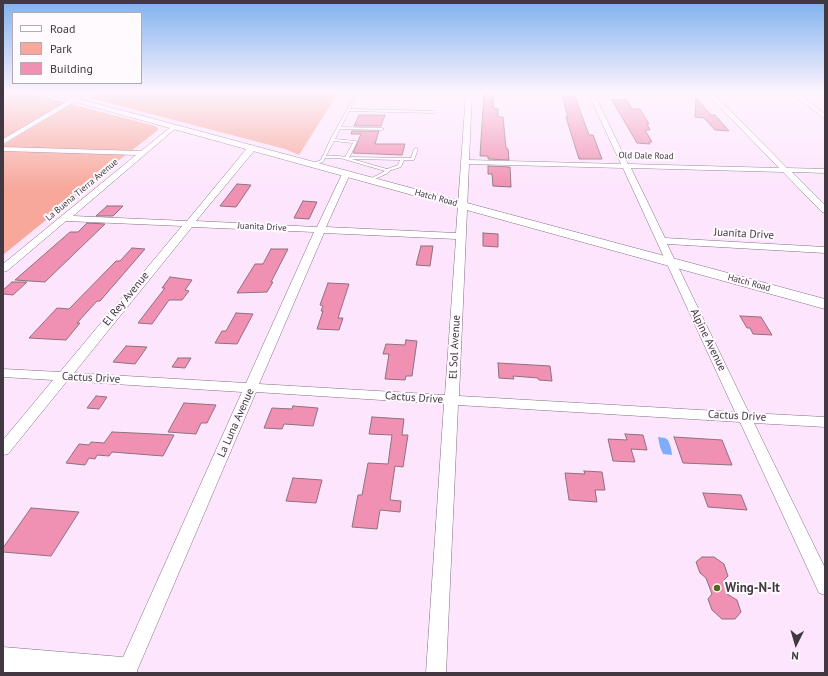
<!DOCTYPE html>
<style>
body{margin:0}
#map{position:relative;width:828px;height:676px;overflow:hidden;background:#fde6fd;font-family:"PT Sans",sans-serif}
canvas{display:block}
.frame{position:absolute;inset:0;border:4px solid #413841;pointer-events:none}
.legend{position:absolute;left:12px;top:12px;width:130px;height:72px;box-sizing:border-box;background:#fefafe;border:1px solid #b2acb2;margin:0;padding:5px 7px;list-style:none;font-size:12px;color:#413841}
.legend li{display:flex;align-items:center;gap:8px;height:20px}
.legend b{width:20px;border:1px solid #b2acb2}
.north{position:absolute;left:776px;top:624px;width:40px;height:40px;-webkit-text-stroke:3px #fefafe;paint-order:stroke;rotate:185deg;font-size:11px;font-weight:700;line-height:16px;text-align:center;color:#413841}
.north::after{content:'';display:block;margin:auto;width:14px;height:18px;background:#413841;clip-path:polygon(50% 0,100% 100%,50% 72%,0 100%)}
</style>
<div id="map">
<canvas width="828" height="676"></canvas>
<div class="frame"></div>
<ul class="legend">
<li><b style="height:5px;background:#fff"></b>Road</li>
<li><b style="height:11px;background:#f7a89b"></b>Park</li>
<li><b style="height:11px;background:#f091b3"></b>Building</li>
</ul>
<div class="north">N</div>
</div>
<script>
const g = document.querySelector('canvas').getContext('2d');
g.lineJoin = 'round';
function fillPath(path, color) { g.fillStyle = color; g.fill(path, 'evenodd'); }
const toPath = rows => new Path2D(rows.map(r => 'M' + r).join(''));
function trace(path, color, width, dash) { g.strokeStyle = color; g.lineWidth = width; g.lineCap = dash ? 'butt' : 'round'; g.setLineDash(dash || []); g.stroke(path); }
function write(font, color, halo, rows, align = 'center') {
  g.font = font + ' "PT Sans",sans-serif'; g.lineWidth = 4; g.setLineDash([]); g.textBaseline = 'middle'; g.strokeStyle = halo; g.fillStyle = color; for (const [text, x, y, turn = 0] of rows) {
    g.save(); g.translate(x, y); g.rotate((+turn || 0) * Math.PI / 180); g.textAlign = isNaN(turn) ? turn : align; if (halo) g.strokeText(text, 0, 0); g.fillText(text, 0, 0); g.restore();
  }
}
fillPath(toPath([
 [3,93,33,93,67,103,3,139],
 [95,93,338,93,299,155,285,149,90,98],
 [71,104,155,126,158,128,158,130,131,151,3,148,3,145],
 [3,150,128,153,3,255]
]), '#f7a89b');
fillPath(toPath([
 [658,437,665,438,668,440,671,448,672,455,663,454,660,447]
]), '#80adfa');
const building = toPath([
 [484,93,493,93,493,108,498,109,498,117,503,117,506,148,508,149,509,160,488,159,488,156,480,156,484,93],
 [562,96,575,97,589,135,593,135,602,159,579,159,566,117,568,117,562,96],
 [696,98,711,115,715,115,729,131,715,130,704,118,695,117,696,98],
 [612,100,627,100,632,109,640,109,649,124,647,124,650,130,645,130,652,142,649,142,650,144,637,143,612,100],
 [359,115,385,115,381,126,354,126,359,115],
 [352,131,379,131,375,144,405,144,402,155,353,153,361,134,351,134,352,131],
 [488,166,510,167,511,187,493,186,492,174,488,174,488,166],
 [237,184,251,185,236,207,220,206,237,184],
 [303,201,317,202,309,219,294,218,303,201],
 [107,206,123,206,113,216,96,216,107,206],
 [87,223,105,224,45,282,15,280,70,232,78,232,87,223],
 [483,233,498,234,498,247,483,246,483,233],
 [421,246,433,246,430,266,416,265,421,246],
 [132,248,145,249,100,301,97,301,77,323,80,323,66,340,29,338,57,308,69,309,116,261,120,261,132,248],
 [271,249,288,249,271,282,273,282,267,292,237,293,255,264,263,264,271,249],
 [170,277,192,280,185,290,189,291,182,300,169,300,152,324,138,323,165,288,162,288,170,277],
 [12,282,27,282,13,295,3,294,3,290,12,282],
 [328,283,349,284,338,318,343,318,339,330,317,329,323,311,321,311,323,306,320,305,328,283],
 [236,313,253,314,237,344,215,343,222,331,226,331,236,313],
 [740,316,761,317,772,335,753,334,750,328,747,328,740,316],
 [406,340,417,341,412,376,406,376,405,380,385,379,389,354,383,354,386,344,405,345,406,340],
 [126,346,147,347,135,364,113,362,126,346],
 [178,358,191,358,185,368,172,367,178,358],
 [498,363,550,366,552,381,539,380,538,378,513,376,514,379,499,378,498,363],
 [96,396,107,397,99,409,87,408,96,396],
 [184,403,216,405,207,423,201,423,196,434,168,432,184,403],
 [293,406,318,408,313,426,284,424,282,429,264,428,272,408,292,409,293,406],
 [372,417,404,419,402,435,408,435,403,467,395,466,390,500,401,501,400,512,380,510,377,529,352,527,358,495,362,495,368,463,388,464,392,435,369,434,372,417],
 [112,432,134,433,174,435,163,456,112,452,109,456,97,455,95,459,89,458,85,465,66,463,79,444,89,445,91,442,104,443,112,432],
 [625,434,643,435,647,450,631,449,635,462,613,461,608,439,627,440,625,434],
 [674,437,722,440,732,465,683,463,674,437],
 [584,471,602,472,605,490,595,490,597,502,569,500,565,473,585,474,584,471],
 [293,478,322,480,316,503,286,501,293,478],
 [703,493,741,495,747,510,708,507,703,493],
 [31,508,79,512,51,556,3,552,3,548,31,508],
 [702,557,714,557,724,564,728,576,723,581,727,594,737,600,741,612,735,619,722,619,712,610,708,599,712,594,706,578,700,573,696,562,702,557]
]);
fillPath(building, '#f091b3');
trace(building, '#8e707a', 1);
const lane = toPath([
 [354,98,355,99,350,109,435,111,435,113,434,113,349,111,341,127,382,128,384,129,382,130,340,129,335,139,356,141,357,142,349,158,351,157,411,158,414,149,416,148,418,149,414,160,404,160,401,167,389,171,388,173,371,181,369,180,370,179,385,171,340,158,325,158,323,162,313,166,311,166,311,164,321,160,322,158,321,157,323,156,330,140,353,99,354,98],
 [334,141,353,143,345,157,340,156,326,156,334,141],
 [352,159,400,160,398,165,387,169,352,159]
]);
const street = toPath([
 [81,93,89,93,3,144,3,139,81,93],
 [466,93,472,93,469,160,621,164,588,93,594,93,628,164,779,168,706,93,713,93,787,168,825,169,825,173,792,172,825,205,825,213,822,212,783,172,631,168,665,238,825,247,825,253,667,244,749,413,825,417,825,427,754,423,825,568,825,595,819,593,740,422,458,405,446,673,426,673,444,404,256,392,136,673,116,673,242,392,67,381,8,454,3,455,3,440,53,380,3,377,3,369,60,372,182,226,66,221,7,271,3,272,3,264,136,155,3,151,3,147,141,151,172,126,176,126,176,128,73,216,187,221,248,147,254,147,254,151,196,221,317,227,342,174,346,172,350,174,326,227,456,233,466,93],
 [469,164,623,168,735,412,459,396,469,164],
 [192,227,314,232,246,383,74,373,192,227],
 [324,233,456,239,445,395,259,384,324,233],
 [790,93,797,93,825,114,825,119,790,93]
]);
const secondary = toPath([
 [43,93,57,93,825,299,825,309,43,93]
]);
const primary = toPath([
 [3,647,122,657,133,662,138,673,3,673,3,647]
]);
trace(lane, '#826e83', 1);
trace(street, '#826e83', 1);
trace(secondary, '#826e83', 1);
trace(primary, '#826e83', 1);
fillPath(lane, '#fff');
fillPath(street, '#fff');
fillPath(secondary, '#fff');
fillPath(primary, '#fff');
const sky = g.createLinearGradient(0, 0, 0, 188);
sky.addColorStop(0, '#7eb1ef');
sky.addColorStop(0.49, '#fef4fe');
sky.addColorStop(1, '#fef4fe00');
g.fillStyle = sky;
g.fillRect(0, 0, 828, 188);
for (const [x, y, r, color] of [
 [717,588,4,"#526c1e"]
]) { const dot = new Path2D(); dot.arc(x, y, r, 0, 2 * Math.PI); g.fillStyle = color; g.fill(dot); trace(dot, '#fefafe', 1.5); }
write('9px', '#413841', '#fefafe', [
 ["Old Dale Road",646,156,1],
 ["La Buena Tierra Avenue",82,190,-40],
 ["Hatch Road",436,198,15],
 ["Juanita Drive",262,227,3],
 ["Hatch Road",749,283,15]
]);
write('11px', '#413841', '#fefafe', [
 ["Juanita Drive",744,234,3],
 ["El Rey Avenue",126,299,-51],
 ["Alpine Avenue",708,340,64],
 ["El Sol Avenue",455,347,-87],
 ["Cactus Drive",91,378,3],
 ["Cactus Drive",414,398,4],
 ["Cactus Drive",737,416,3],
 ["La Luna Avenue",236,423,-66]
]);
write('bold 13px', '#413841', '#fefafe', [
 ["Wing-N-It",725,588]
], 'left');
</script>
